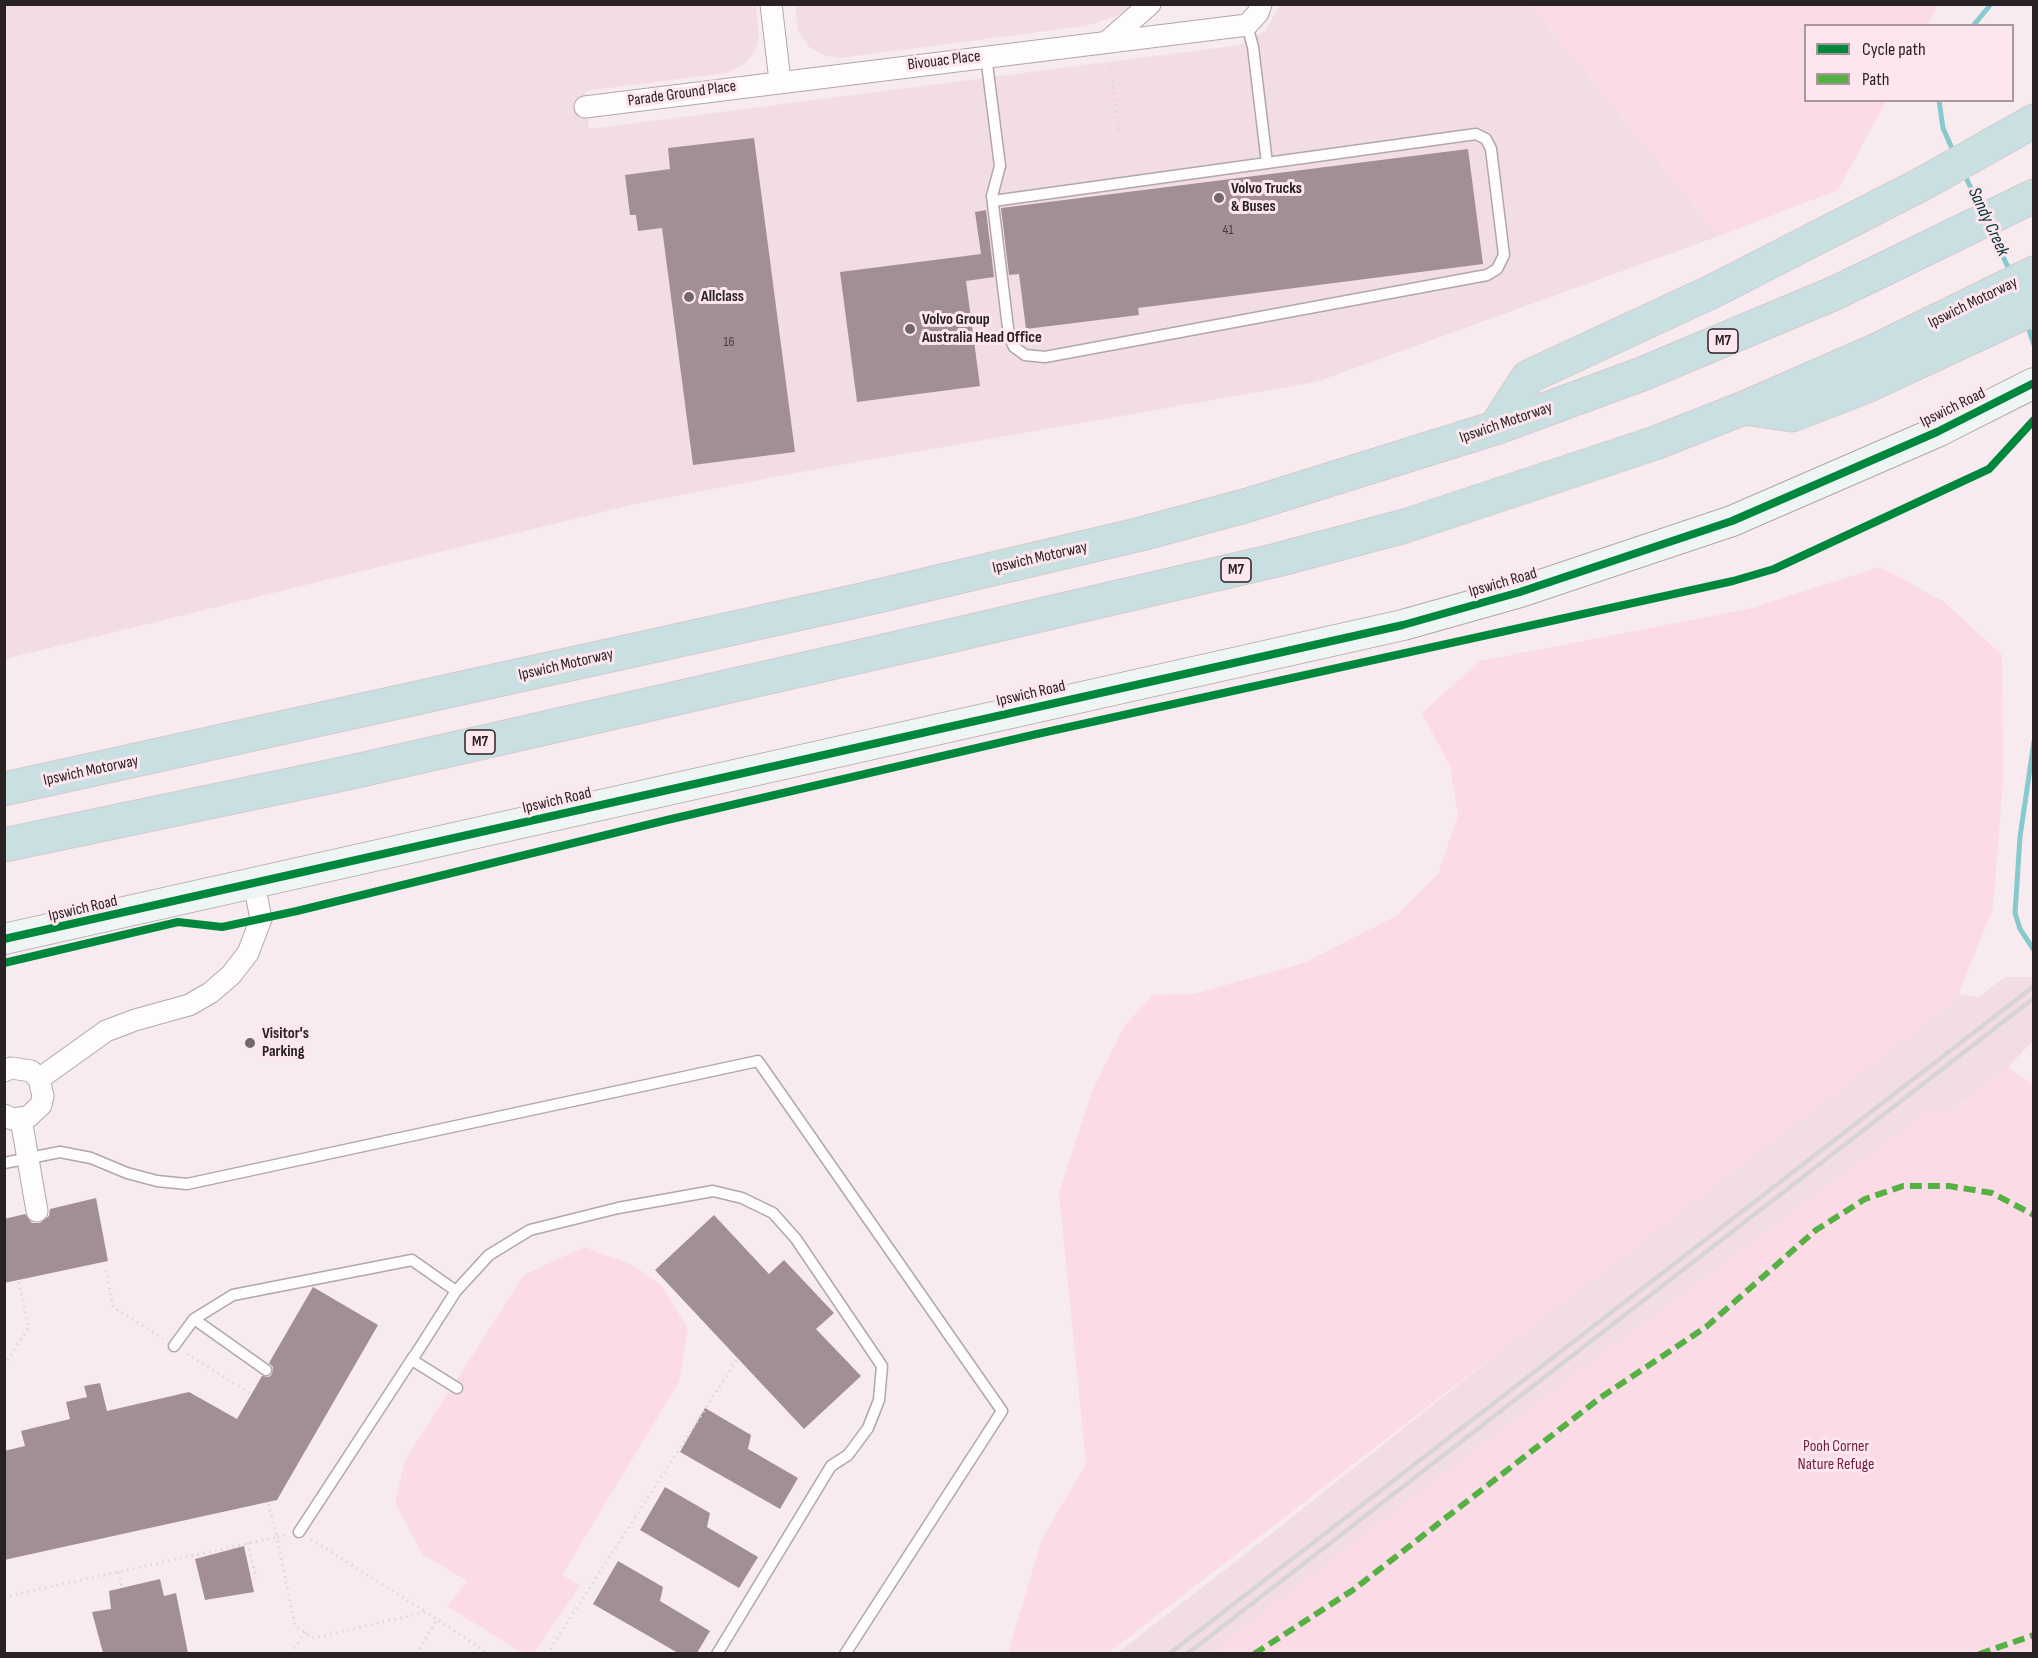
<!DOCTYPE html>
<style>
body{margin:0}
#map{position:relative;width:2038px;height:1658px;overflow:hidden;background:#f8ebef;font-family:"Sofia Sans Condensed",sans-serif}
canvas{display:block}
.frame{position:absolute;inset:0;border:6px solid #292123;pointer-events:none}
.legend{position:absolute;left:1804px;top:24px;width:210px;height:78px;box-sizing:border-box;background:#fde6ed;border:2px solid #a8979c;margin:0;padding:8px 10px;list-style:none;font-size:18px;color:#292123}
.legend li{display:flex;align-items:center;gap:12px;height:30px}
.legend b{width:30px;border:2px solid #a8979c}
</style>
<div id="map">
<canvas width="2038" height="1658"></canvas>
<div class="frame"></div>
<ul class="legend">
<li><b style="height:8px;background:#00873e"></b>Cycle path</li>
<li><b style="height:8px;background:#56b145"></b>Path</li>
</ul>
</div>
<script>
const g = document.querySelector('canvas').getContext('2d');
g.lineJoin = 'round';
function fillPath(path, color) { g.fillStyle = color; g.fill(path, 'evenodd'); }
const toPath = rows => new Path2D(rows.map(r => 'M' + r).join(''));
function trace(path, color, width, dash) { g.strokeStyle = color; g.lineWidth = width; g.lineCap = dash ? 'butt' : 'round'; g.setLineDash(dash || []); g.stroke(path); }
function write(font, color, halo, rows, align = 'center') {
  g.font = font + ' "Sofia Sans Condensed",sans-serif'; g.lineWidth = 6; g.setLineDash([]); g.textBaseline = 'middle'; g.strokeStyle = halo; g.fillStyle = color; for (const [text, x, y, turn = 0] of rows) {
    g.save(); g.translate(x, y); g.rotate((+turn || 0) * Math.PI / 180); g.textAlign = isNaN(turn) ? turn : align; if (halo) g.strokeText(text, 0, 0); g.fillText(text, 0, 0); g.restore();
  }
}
fillPath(toPath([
 [4,5,756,5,759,39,754,53,745,64,727,73,585,91,589,129,1240,45,1265,31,1280,5,1530,5,1719,236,1316,382,812,470,635,504,5,659],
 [795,5,1136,5,1117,16,1086,26,840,58,825,56,809,47,798,30],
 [2005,977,2033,977,2033,1041,2008,1067,1251,1653,1116,1654,1266,1538,1951,992,1979,997]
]), '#f3dde4');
fillPath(toPath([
 [1530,5,1938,5,1927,25,1806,26,1806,100,1886,101,1838,190,1719,236],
 [1880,567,1943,601,2002,655,2003,782,1993,908,1956,1000,1108,1653,1008,1653,1042,1539,1086,1464,1059,1193,1091,1094,1125,1025,1153,995,1194,994,1304,963,1396,916,1438,874,1458,815,1450,766,1422,713,1480,661,1748,609],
 [2008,1067,2034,1086,2033,1653,1210,1653,1575,1374,1931,1109,1949,1113],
 [584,1247,635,1266,662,1286,688,1329,679,1382,562,1575,580,1586,534,1653,522,1653,447,1606,468,1581,423,1555,395,1503,405,1460,524,1275]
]), '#fbdbe5');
trace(toPath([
 [1973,26,1991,4],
 [1939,100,1943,128,1954,153],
 [1963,172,1982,210],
 [1991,229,2010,272],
 [2027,324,2034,345],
 [2034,741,2020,837,2015,913,2020,929,2034,950]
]), '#87cace', 5);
fillPath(toPath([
 [754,138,795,452,693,465,662,228,638,231,636,215,630,215,625,175,670,169,668,148],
 [1468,149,1483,264,1138,308,1139,315,1026,329,1019,274,1009,275,1001,208],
 [986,210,994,277,966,281,980,386,857,402,840,272,981,254,975,212],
 [96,1198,108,1261,4,1283,4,1219,25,1214,32,1223,40,1223,49,1216,50,1209],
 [714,1215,769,1274,784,1260,834,1313,816,1329,861,1376,804,1429,655,1270],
 [313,1287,378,1325,277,1500,4,1560,4,1451,25,1446,21,1431,70,1419,66,1402,87,1397,84,1386,100,1383,107,1411,189,1392,237,1419,262,1376,269,1377,272,1374,273,1367,269,1363],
 [705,1408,751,1435,748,1449,798,1478,780,1509,680,1452],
 [665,1487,710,1513,707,1527,758,1557,739,1588,640,1530],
 [244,1546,254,1592,205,1600,195,1559],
 [618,1561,663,1587,660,1601,710,1631,697,1653,678,1653,593,1604],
 [160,1579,164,1596,176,1593,188,1653,103,1653,92,1612,111,1609,109,1591]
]), '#a28f96');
const lane = toPath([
 [1247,25,1253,47,1267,163],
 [986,56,1000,166,992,196,1009,336,1014,347,1025,355,1045,357,1487,275,1497,269,1504,255,1491,149,1486,139,1476,134,993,201],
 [4,1163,60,1152,91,1158,127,1173,157,1181,187,1184,758,1061,1002,1411,845,1654],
 [194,1319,266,1370],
 [174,1346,194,1319,233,1295,412,1260,456,1291],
 [457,1388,412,1360,456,1291,489,1255,530,1230,618,1208,713,1191,742,1198,773,1213,796,1239,882,1366,879,1400,868,1428,848,1455,831,1466,717,1654],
 [299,1532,414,1356]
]);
const street = toPath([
 [771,4,780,81],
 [1108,41,1150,4],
 [585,107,1247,25,1258,13,1261,4],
 [4,1071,11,1068,31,1071,39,1079,43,1096,41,1105,28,1117,12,1119,4,1115],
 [39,1079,106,1031,135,1020,189,1005,210,993,231,975,248,953,261,919,254,883],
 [21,1119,37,1211]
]);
const secondary = toPath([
 [4,939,1403,625,1520,592,1732,521,1937,432,2034,383]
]);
const highway = toPath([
 [1744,408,1792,415,1867,386,2034,308],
 [1495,428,1528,377,1713,291,1922,184,2034,121],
 [4,789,861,600,1141,534,1248,505,1495,428,1642,374,1835,293,2034,196],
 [4,845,352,772,954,635,1277,560,1405,526,1655,443,1744,408,1877,350,2034,273]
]);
trace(lane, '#b0a7aa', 13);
trace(street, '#b0a7aa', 23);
trace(secondary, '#b0a7aa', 32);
trace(highway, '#d2cbcd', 35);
trace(toPath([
 [1111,69,1119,131],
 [106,1270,113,1307,163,1339],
 [187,1354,251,1394],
 [4,1365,29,1327,18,1280],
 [285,1535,277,1537,295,1626,314,1638,426,1612,489,1654],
 [311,1539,426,1612],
 [248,1543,256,1579],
 [119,1572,122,1588],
 [4,1597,277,1537,268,1502],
 [292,1654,305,1632],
 [416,1654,437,1620],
 [547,1654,738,1358]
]), '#dcd8da', 3, [1.5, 4.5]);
trace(lane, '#fefcfd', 10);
trace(street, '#fefcfd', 21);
trace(secondary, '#eff4f4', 30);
trace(highway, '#cadfe1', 33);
trace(toPath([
 [1169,1654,2034,986],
 [1187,1654,2034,998]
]), '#d8d3d5', 4.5);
trace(toPath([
 [1254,1654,1353,1590,1600,1398,1706,1327,1816,1230,1865,1199,1903,1186,1949,1186,1992,1193,2034,1215],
 [1979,1654,2034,1635]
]), '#56b145', 6, [12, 6]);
trace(toPath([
 [4,939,1403,625,1520,592,1732,521,1937,432,2034,383],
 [4,963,178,922,222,927,297,911,667,820,1037,734,1733,581,1774,569,1989,469,2034,420]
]), '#00873e', 8);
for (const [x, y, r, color] of [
 [1219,198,6,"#71686a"],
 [689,297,6,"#71686a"],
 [910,329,6,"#71686a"],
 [250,1043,6,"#71686a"]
]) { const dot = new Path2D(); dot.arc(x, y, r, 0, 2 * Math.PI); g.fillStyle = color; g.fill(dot); trace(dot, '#fde6ed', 2); }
write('14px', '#473c40', null, [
 ["41",1228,230],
 ["16",729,342]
]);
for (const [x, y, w] of [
 [1723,341,30],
 [1236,570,30],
 [480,742,30]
]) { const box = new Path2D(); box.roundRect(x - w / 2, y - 12, w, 24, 4.5); g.fillStyle = '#fde6ed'; g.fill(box); trace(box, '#292123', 1.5); }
write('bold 15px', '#292123', null, [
 ["M7",1723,341],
 ["M7",1236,570],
 ["M7",480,742]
]);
write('16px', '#292123', '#fde6ed', [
 ["Bivouac Place",944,61,-7],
 ["Parade Ground Place",682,94,-8],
 ["Ipswich Motorway",1973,303,-26],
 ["Ipswich Road",1953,408,-26],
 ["Ipswich Motorway",1506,423,-19],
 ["Ipswich Motorway",1040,558,-13],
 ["Ipswich Road",1503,583,-16],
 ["Ipswich Motorway",566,665,-13],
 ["Ipswich Road",1031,694,-13],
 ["Ipswich Motorway",91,771,-12],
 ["Ipswich Road",557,801,-13],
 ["Ipswich Road",83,909,-13]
]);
write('bold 16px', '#292123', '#fde6ed', [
 ["Volvo Trucks",1231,189],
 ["& Buses",1231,207],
 ["Allclass",701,297],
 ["Volvo Group",922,320],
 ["Australia Head Office",922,338],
 ["Visitor's",262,1034],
 ["Parking",262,1052]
], 'left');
write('16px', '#721d43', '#fde6ed', [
 ["Pooh Corner",1836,1447],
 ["Nature Refuge",1836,1465]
]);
write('italic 18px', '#033537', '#fde6ed', [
 ["Sandy Creek",1988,222,65]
]);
</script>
